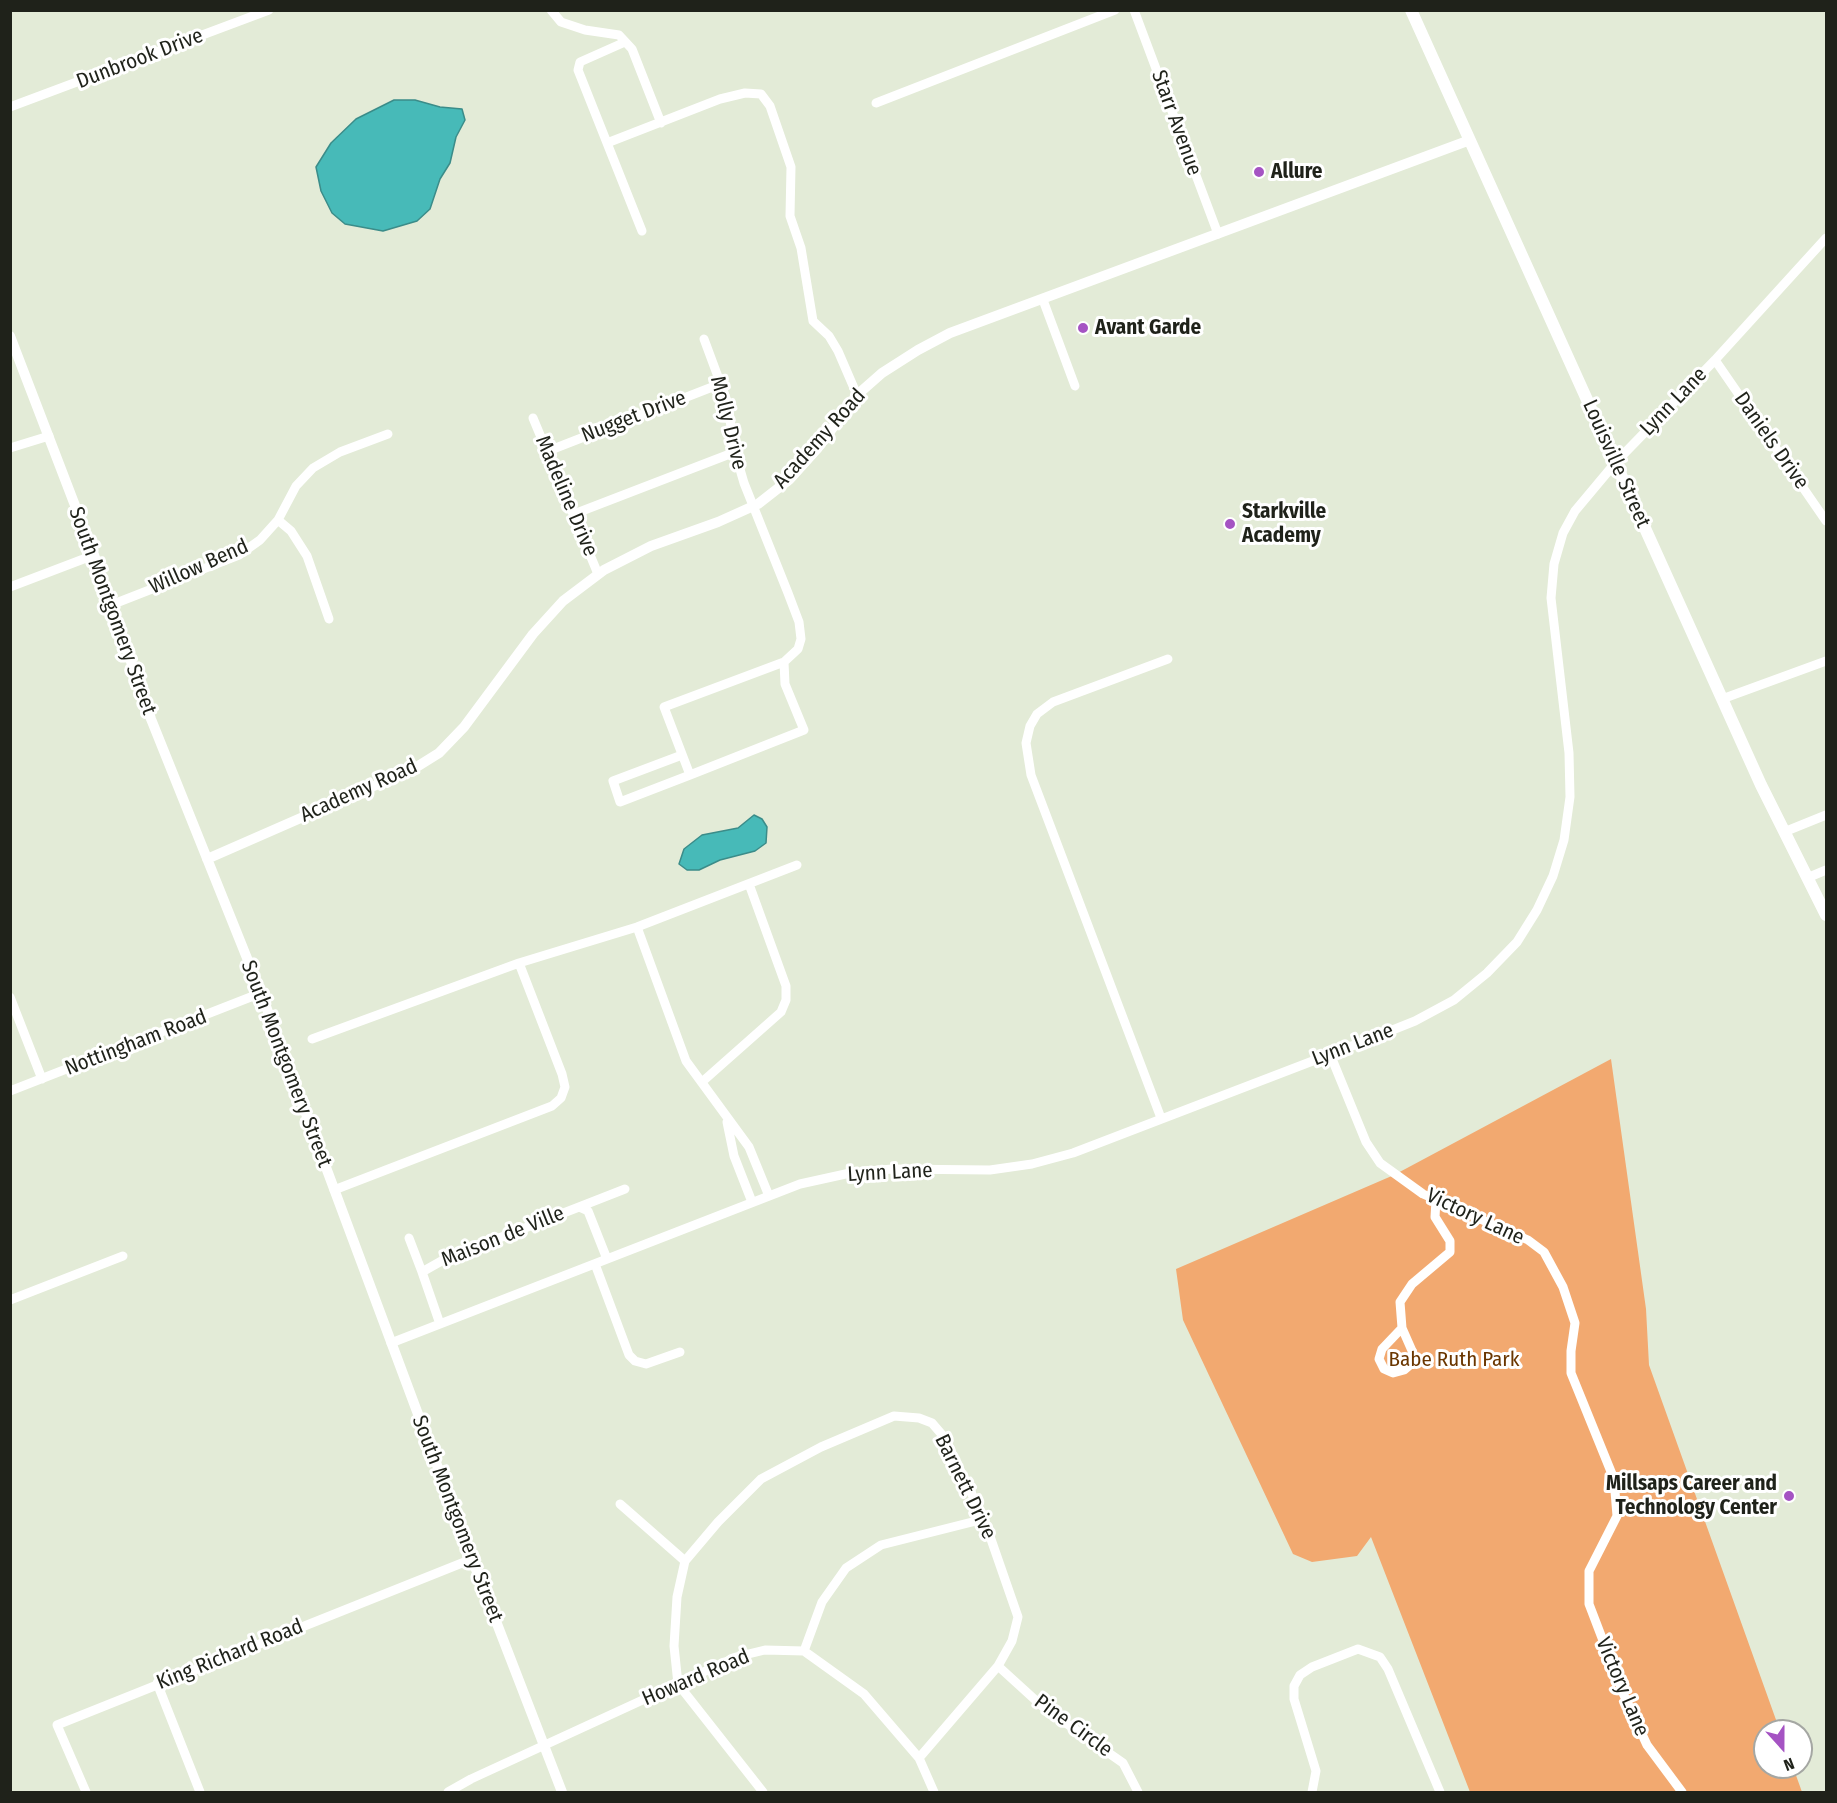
<!DOCTYPE html>
<style>
body{margin:0}
#map{position:relative;width:1837px;height:1803px;overflow:hidden;background:#e3ebd7;font-family:"Fira Sans Condensed",sans-serif}
canvas{display:block}
.frame{position:absolute;inset:0;border:12px solid #1f221a;pointer-events:none}
.north{position:absolute;left:1753px;top:1719px;width:60px;height:60px;box-sizing:border-box;background:#fff;border:2px solid #a5a7a3;border-radius:50%;rotate:159deg;font-size:16px;font-weight:700;line-height:24px;text-align:center;color:#1f221a}
.north::after{content:'';display:block;margin:auto;width:21px;height:27px;background:#a553c3;clip-path:polygon(50% 0,100% 100%,50% 72%,0 100%)}
</style>
<div id="map">
<canvas width="1837" height="1803"></canvas>
<div class="frame"></div>
<div class="north">N</div>
</div>
<script>
const g = document.querySelector('canvas').getContext('2d');
g.lineJoin = 'round';
function fillPath(path, color) { g.fillStyle = color; g.fill(path, 'evenodd'); }
const toPath = rows => new Path2D(rows.map(r => 'M' + r).join(''));
function trace(path, color, width, dash) { g.strokeStyle = color; g.lineWidth = width; g.lineCap = dash ? 'butt' : 'round'; g.setLineDash(dash || []); g.stroke(path); }
function write(font, color, halo, rows, align = 'center') {
  g.font = font + ' "Fira Sans Condensed",sans-serif'; g.lineWidth = 6; g.setLineDash([]); g.textBaseline = 'middle'; g.strokeStyle = halo; g.fillStyle = color; for (const [text, x, y, turn = 0] of rows) {
    g.save(); g.translate(x, y); g.rotate((+turn || 0) * Math.PI / 180); g.textAlign = isNaN(turn) ? turn : align; if (halo) g.strokeText(text, 0, 0); g.fillText(text, 0, 0); g.restore();
  }
}
fillPath(toPath([
 [1611,1059,1646,1309,1649,1365,1780,1731,1765,1731,1765,1767,1793,1767,1802,1792,1470,1792,1371,1537,1357,1556,1312,1562,1293,1554,1183,1320,1176,1269,1394,1175]
]), '#f2a970');
const water = toPath([
 [394,100,415,100,440,107,462,109,465,120,456,137,450,163,440,179,430,209,417,221,383,231,345,224,332,213,321,191,316,167,331,143,356,119,394,100],
 [754,815,762,819,767,827,766,843,755,851,720,860,699,870,687,870,679,864,684,849,702,835,738,828,754,815]
]);
fillPath(water, '#47bab8');
trace(water, '#3b8c89', 1.5);
trace(toPath([
 [551,10,561,22,585,30,619,35,632,49,661,123],
 [1134,10,1218,234],
 [625,42,580,62,578,70,642,231],
 [876,103,1115,10],
 [10,107,269,10],
 [607,143,720,99,745,93,761,94,770,106,791,167,790,216,801,248,813,321,829,336,838,351,857,395],
 [1043,300,1075,386],
 [704,339,727,401,735,452,744,483,788,593,799,622,801,639,798,649,784,662,664,707,690,775,804,730,785,684,784,662],
 [1715,360,1826,521],
 [533,418,598,574],
 [10,448,49,436],
 [548,451,720,384],
 [574,514,735,452],
 [278,520,291,531,307,556,329,619],
 [10,587,94,555],
 [111,605,239,555,260,540,278,520,296,486,313,468,340,452,388,434],
 [1722,699,1826,661],
 [682,755,613,781,620,802,690,775],
 [1784,832,1826,815],
 [1807,878,1826,870],
 [637,927,686,1061,749,1147,769,1196],
 [10,997,42,1079],
 [312,1039,519,963,637,927,797,865],
 [1330,1054,1366,1142,1380,1163,1423,1194,1528,1240,1544,1252,1563,1287,1575,1323,1571,1351,1571,1373,1614,1479,1617,1516,1589,1571,1589,1604,1623,1693,1647,1745,1682,1792],
 [702,1082,781,1012,786,1000,786,986,749,884],
 [10,1091,261,993],
 [1161,1118,1031,775,1026,743,1030,726,1037,714,1053,702,1168,659],
 [727,1122,734,1156,752,1202],
 [334,1190,552,1106,561,1098,565,1087,562,1074,519,963],
 [579,1207,625,1189],
 [409,1238,422,1272],
 [595,1264,629,1355,635,1361,646,1364,680,1352],
 [10,1300,123,1256],
 [440,1324,422,1272,445,1259,579,1207,588,1211,607,1259],
 [1402,1328,1413,1353,1411,1364,1404,1370,1393,1373,1384,1369,1379,1359,1382,1349,1402,1328,1400,1302,1412,1284,1450,1252,1450,1241,1435,1217,1436,1200],
 [391,1343,800,1184,850,1173,892,1169,990,1170,1032,1164,1073,1153,1370,1039,1415,1021,1454,1000,1487,973,1517,942,1537,910,1553,876,1564,840,1570,797,1569,753,1551,598,1554,564,1563,533,1575,511,1616,462,1715,360,1826,238],
 [620,1504,685,1561],
 [804,1651,822,1602,846,1568,881,1545,984,1519],
 [998,1666,1043,1707,1123,1763,1138,1792],
 [157,1683,200,1792],
 [86,1792,57,1725,472,1559],
 [448,1792,471,1779,736,1657,765,1650,804,1651,864,1694,919,1758,934,1792],
 [763,1792,678,1684,674,1646,677,1597,685,1561,718,1522,761,1479,821,1447,894,1416,919,1418,932,1423,944,1437,984,1519,1018,1617,1012,1641,998,1666,919,1758],
 [1312,1792,1316,1771,1294,1699,1294,1686,1300,1675,1312,1667,1358,1649,1380,1657,1388,1669,1440,1792]
]), '#fff', 9);
trace(toPath([
 [10,336,94,555,151,719,261,993,472,1559,562,1792],
 [207,859,415,768,439,753,464,727,533,634,563,601,604,570,651,546,718,522,758,504,790,479,817,449,857,395,882,373,918,350,950,333,1470,140]
]), '#fff', 10);
trace(toPath([
 [1411,10,1761,785,1826,915]
]), '#fff', 12);
for (const [x, y, r, color] of [
 [1259,172,6,"#a553c3"],
 [1083,328,6,"#a553c3"],
 [1230,524,6,"#a553c3"],
 [1789,1496,6,"#a553c3"]
]) { const dot = new Path2D(); dot.arc(x, y, r, 0, 2 * Math.PI); g.fillStyle = color; g.fill(dot); trace(dot, '#fff', 2); }
write('21px', '#1f221a', '#fff', [
 ["Dunbrook Drive",140,59,-21],
 ["Starr Avenue",1176,123,70],
 ["Lynn Lane",1674,402,-46],
 ["Nugget Drive",634,417,-21],
 ["Molly Drive",728,423,76],
 ["Academy Road",820,439,-48],
 ["Daniels Drive",1771,441,55],
 ["Louisville Street",1616,464,66],
 ["Madeline Drive",566,496,67],
 ["Willow Bend",199,567,-24],
 ["South Montgomery Street",112,611,70],
 ["Academy Road",359,791,-24],
 ["Nottingham Road",136,1043,-21],
 ["Lynn Lane",1353,1045,-21],
 ["South Montgomery Street",286,1064,69],
 ["Lynn Lane",890,1173,-3],
 ["Victory Lane",1475,1217,25],
 ["Maison de Ville",503,1237,-22],
 ["Barnett Drive",965,1487,64],
 ["South Montgomery Street",457,1519,69],
 ["King Richard Road",230,1655,-22],
 ["Howard Road",696,1678,-23],
 ["Victory Lane",1622,1687,67],
 ["Pine Circle",1073,1726,36]
]);
write('bold 21px', '#1f221a', '#fff', [
 ["Allure",1271,172],
 ["Avant Garde",1095,328],
 ["Starkville",1242,512],
 ["Academy",1242,536],
 ["Millsaps Career and",1777,1484,"right"],
 ["Technology Center",1777,1508,"right"]
], 'left');
write('21px', '#6a3600', '#fff', [
 ["Babe Ruth Park",1454,1360]
]);
</script>
